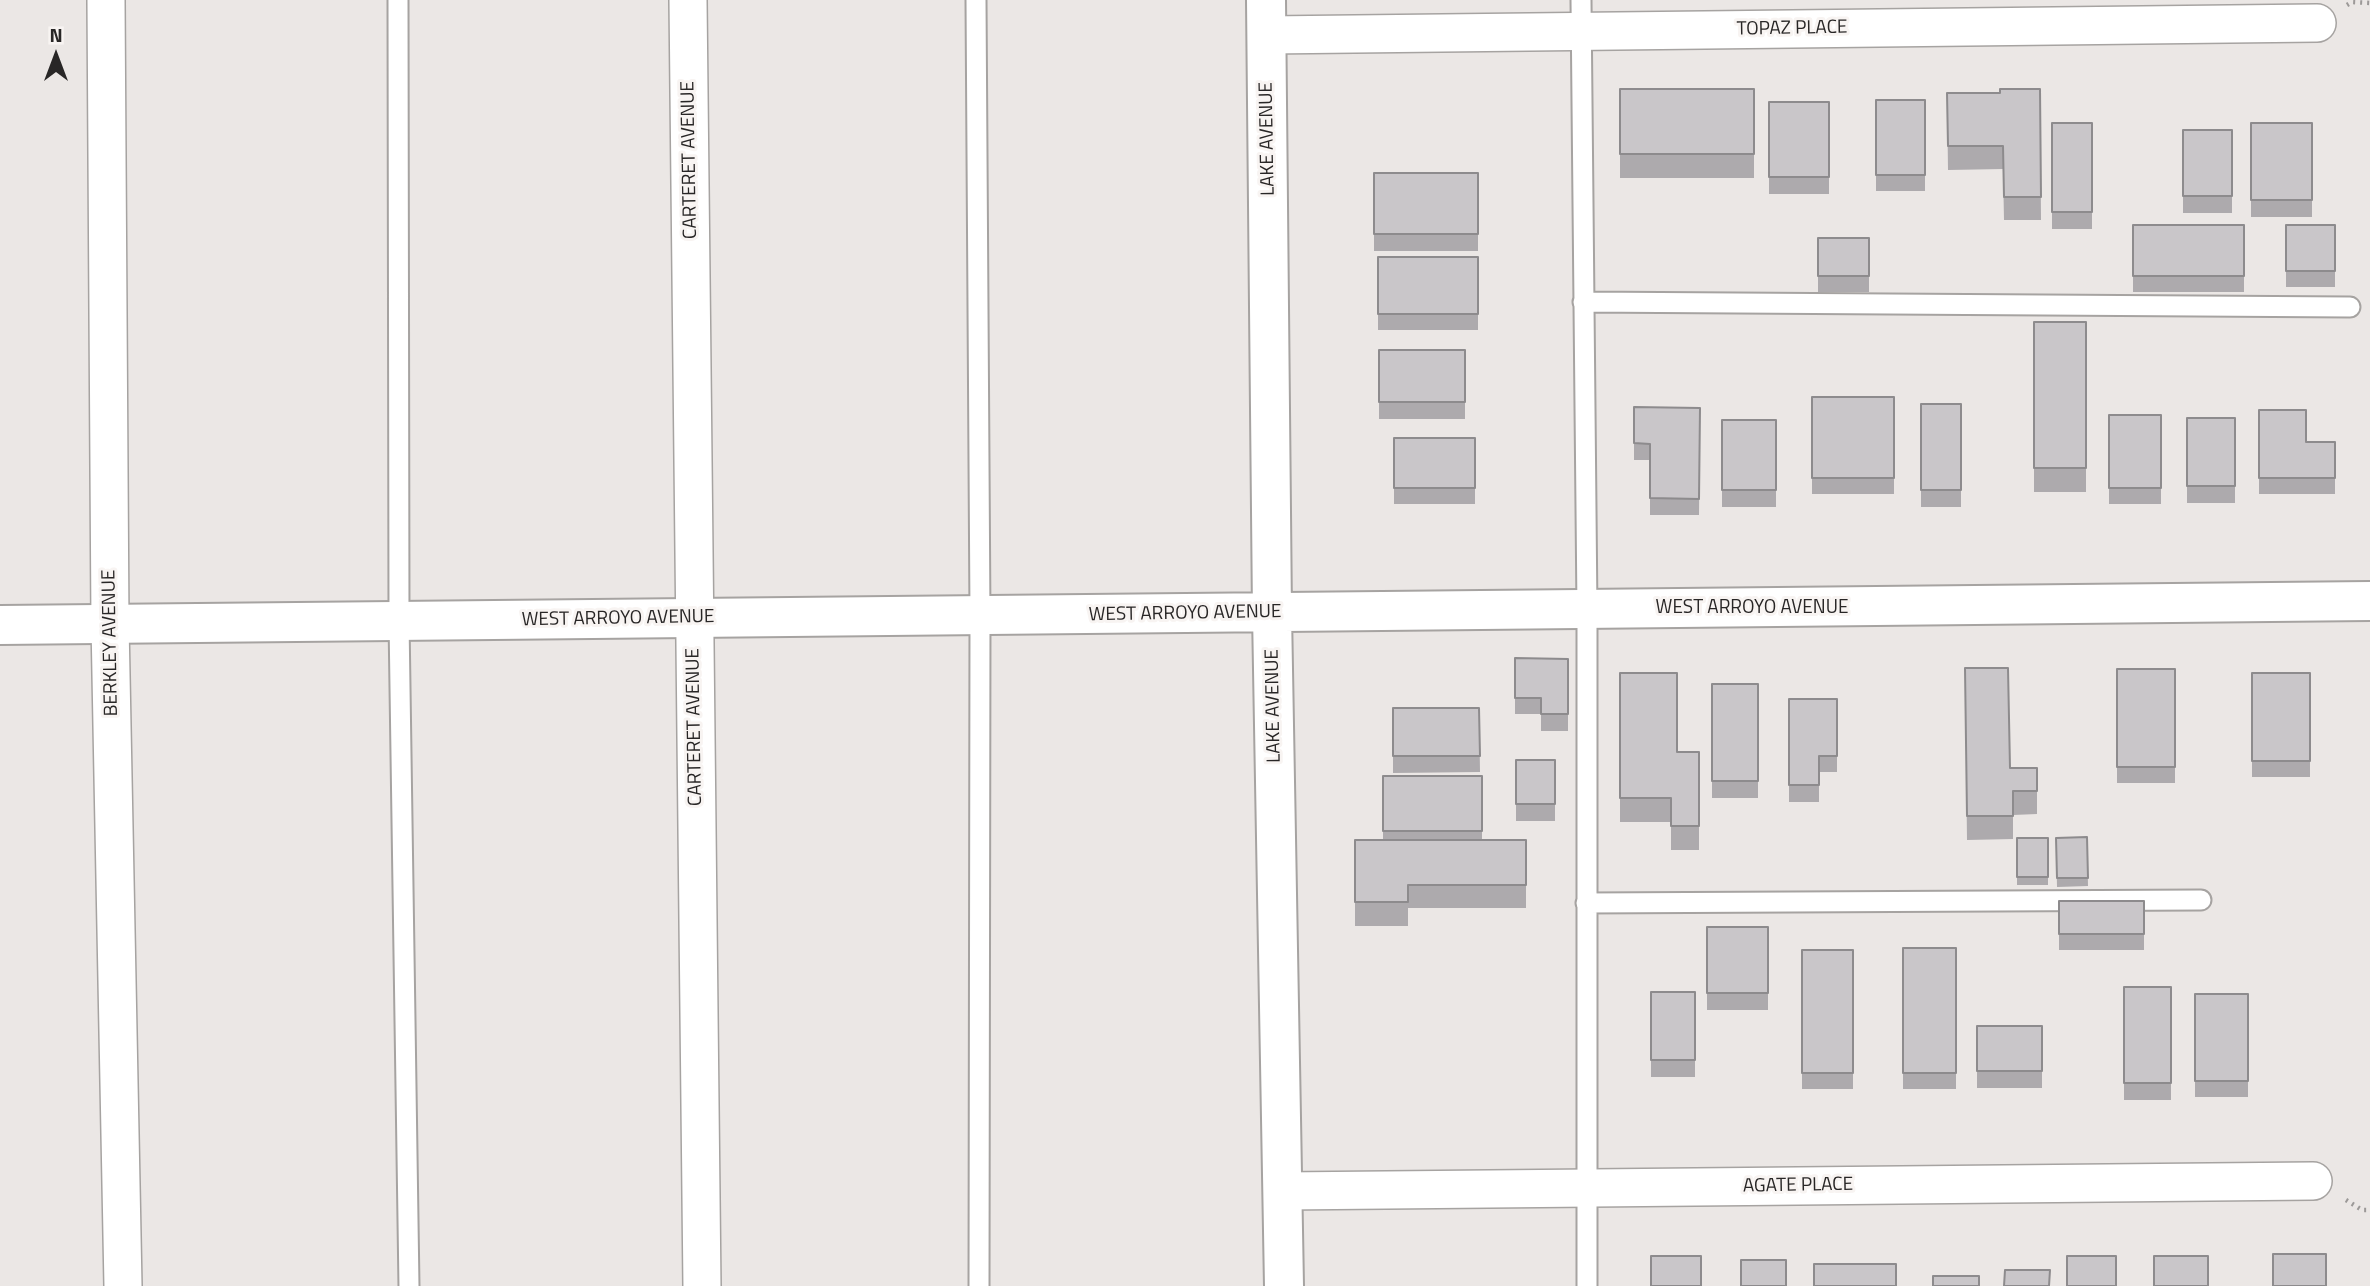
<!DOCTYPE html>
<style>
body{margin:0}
#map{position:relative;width:2370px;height:1286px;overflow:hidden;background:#ebe7e5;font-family:"Titillium Web",sans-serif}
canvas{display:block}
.north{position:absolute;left:21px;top:21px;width:70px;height:70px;-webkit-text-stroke:5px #f8f4f2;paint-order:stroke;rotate:0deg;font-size:19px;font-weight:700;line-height:28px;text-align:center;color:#282626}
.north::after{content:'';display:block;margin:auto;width:24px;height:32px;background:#282626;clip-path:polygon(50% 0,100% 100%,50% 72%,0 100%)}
</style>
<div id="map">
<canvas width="2370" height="1286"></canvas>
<div class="north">N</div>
</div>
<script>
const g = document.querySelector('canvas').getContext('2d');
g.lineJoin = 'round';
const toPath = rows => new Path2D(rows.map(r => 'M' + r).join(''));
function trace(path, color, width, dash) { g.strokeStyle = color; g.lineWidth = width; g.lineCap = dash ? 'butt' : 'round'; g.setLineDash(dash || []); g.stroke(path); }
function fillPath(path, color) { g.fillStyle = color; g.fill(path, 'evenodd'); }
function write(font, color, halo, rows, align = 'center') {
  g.font = font + ' "Titillium Web",sans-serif'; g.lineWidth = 6; g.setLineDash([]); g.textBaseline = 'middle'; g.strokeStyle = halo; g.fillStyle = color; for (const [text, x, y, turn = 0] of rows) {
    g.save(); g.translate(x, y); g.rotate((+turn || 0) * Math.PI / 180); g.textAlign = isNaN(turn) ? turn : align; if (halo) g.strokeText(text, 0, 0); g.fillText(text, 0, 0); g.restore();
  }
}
const service = toPath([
 [398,0,399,621,409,1286],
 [976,0,980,615,979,1286],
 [1581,0,1587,610,1587,1286],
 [1583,302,2350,307],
 [1586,903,2201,900]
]);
const minor = toPath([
 [106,0,110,624,123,1286],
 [688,0,702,1286],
 [1267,35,2317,23],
 [1283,1191,2313,1181]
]);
const tertiary = toPath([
 [1266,0,1272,613,1284,1286],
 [0,625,2370,601]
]);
trace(service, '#a6a3a1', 23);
trace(minor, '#a6a3a1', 40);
trace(tertiary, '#a6a3a1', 42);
trace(toPath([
 [2347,5,2352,2,2370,3],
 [2346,1200,2362,1210,2370,1210]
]), '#9c9998', 4.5, [2, 5]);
trace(service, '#fff', 19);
trace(minor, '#fff', 37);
trace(tertiary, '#fff', 38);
fillPath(toPath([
 [1620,89,1754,89,1754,178,1620,178],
 [2040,89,2041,220,2004,220,2003,169,1948,170,1947,93,2000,93],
 [1876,100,1925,100,1925,191,1876,191],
 [1769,102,1829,102,1829,194,1769,194],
 [2052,123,2092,123,2092,229,2052,229],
 [2251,123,2312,123,2312,217,2251,217],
 [2183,130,2232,130,2232,213,2183,213],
 [1374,173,1478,173,1478,251,1374,251],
 [2133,225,2244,225,2244,292,2133,292],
 [2286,225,2335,225,2335,287,2286,287],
 [1818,238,1869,238,1869,292,1818,292],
 [1378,257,1478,257,1478,330,1378,330],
 [2034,322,2086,322,2086,492,2034,492],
 [1379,350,1465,350,1465,419,1379,419],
 [1812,397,1894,397,1894,494,1812,494],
 [1921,404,1961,404,1961,507,1921,507],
 [1634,407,1700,408,1699,515,1650,515,1650,460,1634,460],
 [2259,410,2306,442,2335,442,2335,494,2259,494],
 [2109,415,2161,415,2161,504,2109,504],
 [2187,418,2235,418,2235,503,2187,503],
 [1722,420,1776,420,1776,507,1722,507],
 [1394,438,1475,438,1475,504,1394,504],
 [1515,658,1568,659,1568,731,1541,731,1541,714,1515,714],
 [1965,668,2010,768,2037,768,2037,814,2013,815,2013,839,1967,840],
 [2117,669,2175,669,2175,783,2117,783],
 [1620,673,1677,752,1699,752,1699,850,1671,850,1671,822,1620,822],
 [2252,673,2310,673,2310,777,2252,777],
 [1712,684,1758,684,1758,798,1712,798],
 [1789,699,1837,699,1837,772,1819,772,1819,802,1789,802],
 [1393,708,1479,708,1480,772,1393,773],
 [1516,760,1555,760,1555,821,1516,821],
 [1383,776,1482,776,1482,840,1526,840,1526,908,1408,908,1408,926,1355,926,1355,840,1383,840],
 [2087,837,2088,886,2057,887,2056,838],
 [2017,838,2048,838,2048,885,2017,885],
 [2059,901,2144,901,2144,950,2059,950],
 [1707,927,1768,927,1768,1010,1707,1010],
 [1903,948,1956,948,1956,1089,1903,1089],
 [1802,950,1853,950,1853,1089,1802,1089],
 [2124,987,2171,987,2171,1100,2124,1100],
 [1651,992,1695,992,1695,1077,1651,1077],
 [2195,994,2248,994,2248,1097,2195,1097],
 [1977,1026,2042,1026,2042,1088,1977,1088]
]), '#adaaad');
const building = toPath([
 [1620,89,1754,89,1754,154,1620,154,1620,89],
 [2000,89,2040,89,2041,197,2004,197,2003,146,1948,146,1947,93,2000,93,2000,89],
 [1876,100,1925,100,1925,175,1876,175,1876,100],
 [1769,102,1829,102,1829,177,1769,177,1769,102],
 [2052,123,2092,123,2092,212,2052,212,2052,123],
 [2251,123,2312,123,2312,200,2251,200,2251,123],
 [2183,130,2232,130,2232,196,2183,196,2183,130],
 [1374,173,1478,173,1478,234,1374,234,1374,173],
 [2133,225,2244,225,2244,276,2133,276,2133,225],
 [2286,225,2335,225,2335,271,2286,271,2286,225],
 [1818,238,1869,238,1869,276,1818,276,1818,238],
 [1378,257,1478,257,1478,314,1378,314,1378,257],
 [2034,322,2086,322,2086,468,2034,468,2034,322],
 [1379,350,1465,350,1465,402,1379,402,1379,350],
 [1812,397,1894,397,1894,478,1812,478,1812,397],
 [1921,404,1961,404,1961,490,1921,490,1921,404],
 [1634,407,1700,408,1699,499,1650,498,1650,444,1634,443,1634,407],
 [2259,410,2306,410,2306,442,2335,442,2335,478,2259,478,2259,410],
 [2109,415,2161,415,2161,488,2109,488,2109,415],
 [2187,418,2235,418,2235,486,2187,486,2187,418],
 [1722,420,1776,420,1776,490,1722,490,1722,420],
 [1394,438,1475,438,1475,488,1394,488,1394,438],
 [1515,658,1568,659,1568,714,1541,714,1541,698,1515,698,1515,658],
 [1965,668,2008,668,2010,768,2037,768,2037,791,2013,791,2013,816,1967,816,1965,668],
 [2117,669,2175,669,2175,767,2117,767,2117,669],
 [1620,673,1677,673,1677,752,1699,752,1699,826,1671,826,1671,798,1620,798,1620,673],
 [2252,673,2310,673,2310,761,2252,761,2252,673],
 [1712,684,1758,684,1758,781,1712,781,1712,684],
 [1789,699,1837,699,1837,756,1819,756,1819,785,1789,785,1789,699],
 [1393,708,1479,708,1480,756,1393,756,1393,708],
 [1516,760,1555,760,1555,804,1516,804,1516,760],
 [1383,776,1482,776,1482,831,1383,831,1383,776],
 [2087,837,2088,878,2057,878,2056,838,2087,837],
 [2017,838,2048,838,2048,877,2017,877,2017,838],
 [1355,840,1526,840,1526,885,1408,885,1408,902,1355,902,1355,840],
 [2059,901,2144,901,2144,934,2059,934,2059,901],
 [1707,927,1768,927,1768,993,1707,993,1707,927],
 [1903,948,1956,948,1956,1073,1903,1073,1903,948],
 [1802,950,1853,950,1853,1073,1802,1073,1802,950],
 [2124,987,2171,987,2171,1083,2124,1083,2124,987],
 [1651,992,1695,992,1695,1060,1651,1060,1651,992],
 [2195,994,2248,994,2248,1081,2195,1081,2195,994],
 [1977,1026,2042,1026,2042,1071,1977,1071,1977,1026],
 [2273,1254,2326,1254,2326,1286,2273,1286,2273,1254],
 [1651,1256,1701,1256,1701,1286,1651,1286,1651,1256],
 [2067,1256,2116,1256,2116,1286,2067,1286,2067,1256],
 [2154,1256,2208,1256,2208,1286,2154,1286,2154,1256],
 [1741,1260,1786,1260,1786,1286,1741,1286,1741,1260],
 [1814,1264,1896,1264,1896,1286,1814,1286,1814,1264],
 [2005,1270,2050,1270,2049,1286,2004,1286,2005,1270],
 [1933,1276,1979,1276,1979,1286,1933,1286,1933,1276]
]);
fillPath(building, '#c9c6c9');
trace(building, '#8d8b8d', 2);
write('19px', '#282626', '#f8f4f2', [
 ["TOPAZ PLACE",1792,29,-1],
 ["LAKE AVENUE",1268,139,-91],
 ["CARTERET AVENUE",690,160,-91],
 ["WEST ARROYO AVENUE",1752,608],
 ["WEST ARROYO AVENUE",1185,614,-1],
 ["WEST ARROYO AVENUE",618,619,-1],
 ["BERKLEY AVENUE",111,643,-91],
 ["LAKE AVENUE",1274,706,-91],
 ["CARTERET AVENUE",695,727,-91],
 ["AGATE PLACE",1798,1186,-1]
]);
</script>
